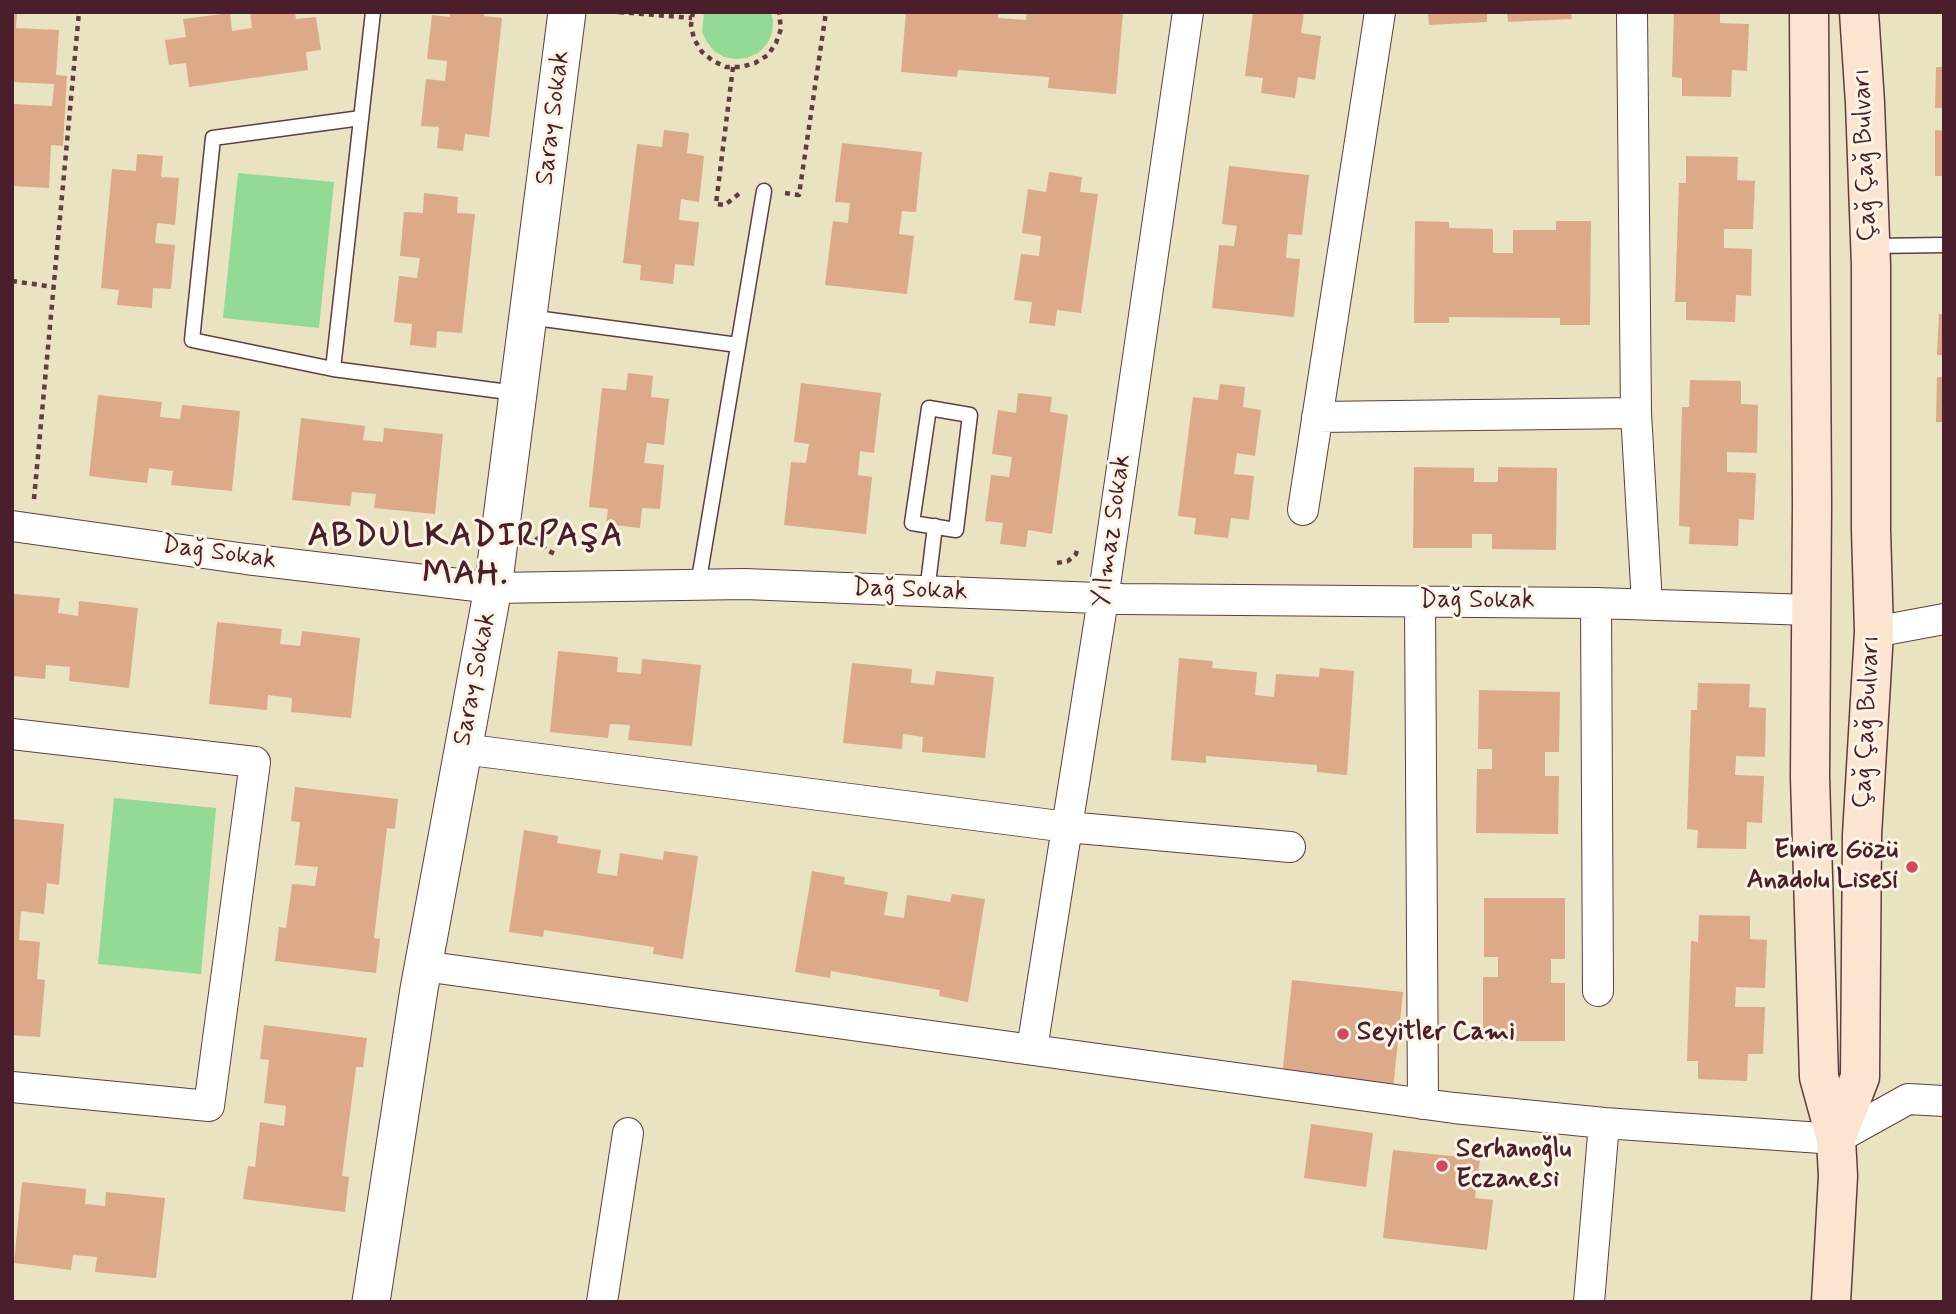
<!DOCTYPE html>
<meta charset="utf-8">
<style>
body{margin:0}
#map{position:relative;width:1956px;height:1314px;overflow:hidden;background:#e9e3c1;font-family:Mynerve,sans-serif}
canvas{display:block}
.frame{position:absolute;inset:0;border:14px solid #4a1f2b;pointer-events:none}
</style>
<div id="map">
<canvas width="1956" height="1314"></canvas>
<div class="frame"></div>
</div>
<script>
const g = document.querySelector('canvas').getContext('2d');
g.lineJoin = 'round';
function fillPath(path, color) { g.fillStyle = color; g.fill(path, 'evenodd'); }
const toPath = rows => new Path2D(rows.map(r => 'M' + r).join(''));
function trace(path, color, width, dash) { g.strokeStyle = color; g.lineWidth = width; g.lineCap = dash ? 'butt' : 'round'; g.setLineDash(dash || []); g.stroke(path); }
function write(font, color, halo, rows, align = 'center') {
  g.font = font + ' Mynerve,sans-serif'; g.lineWidth = 6; g.setLineDash([]); g.textBaseline = 'middle'; g.strokeStyle = halo; g.fillStyle = color; for (const [text, x, y, turn = 0] of rows) {
    g.save(); g.translate(x, y); g.rotate((+turn || 0) * Math.PI / 180); g.textAlign = isNaN(turn) ? turn : align; if (halo) g.strokeText(text, 0, 0); g.fillText(text, 0, 0); g.restore();
  }
}
fillPath(toPath([
 [704,12,771,12,773,21,772,33,767,44,758,53,747,58,735,59,724,57,714,51,707,42,702,32],
 [238,173,334,182,319,328,223,318],
 [114,798,216,808,201,974,98,964]
]), '#93db95');
fillPath(toPath([
 [250,12,295,12,296,19,316,17,321,50,306,52,308,70,189,87,186,63,169,65,165,40,186,37,183,19,230,13,232,31,252,28],
 [450,12,484,12,484,16,502,18,489,137,465,134,463,151,437,148,439,127,421,126,426,79,445,81,447,61,427,59,432,15,450,17],
 [906,12,998,12,998,18,1026,20,1027,12,1123,12,1116,94,1048,88,1049,77,958,70,957,77,901,72],
 [1253,12,1304,12,1301,33,1321,36,1315,80,1298,77,1295,98,1261,93,1263,78,1245,76],
 [1428,12,1487,12,1487,22,1429,25],
 [1507,12,1571,12,1572,19,1508,22],
 [1674,12,1720,12,1720,23,1749,24,1747,71,1732,70,1731,97,1682,96,1682,78,1672,77],
 [12,13,17,13,16,28,59,30,56,75,67,76,63,146,51,145,49,188,12,186,12,104,52,106,54,84,12,82],
 [1936,67,1944,67,1944,108,1935,108],
 [664,130,689,133,687,153,704,156,699,202,681,199,679,220,699,222,694,266,675,264,673,284,640,280,641,265,623,263,637,144,662,147],
 [1935,130,1944,131,1944,176,1935,176],
 [842,143,922,152,916,212,902,211,899,234,914,236,907,294,825,285,833,221,848,223,850,203,835,202],
 [137,154,163,156,161,177,179,178,175,225,157,223,155,243,175,245,171,289,153,288,152,308,117,305,119,290,101,288,112,169,136,171],
 [1686,156,1738,157,1737,180,1755,181,1753,229,1724,229,1724,248,1752,249,1751,296,1736,295,1735,322,1686,320,1686,302,1675,302,1679,183,1686,183],
 [1229,166,1309,175,1302,235,1288,234,1286,258,1300,259,1294,317,1212,308,1219,245,1234,246,1237,226,1222,224],
 [1049,172,1082,177,1080,192,1098,194,1081,313,1057,310,1055,326,1029,323,1032,302,1014,300,1021,254,1039,256,1041,236,1022,233,1028,189,1046,192],
 [424,193,458,197,457,213,475,214,462,333,437,331,436,348,410,345,412,324,394,322,399,276,417,278,420,258,400,256,404,212,423,213],
 [1415,221,1449,222,1449,228,1493,229,1493,253,1513,253,1513,230,1556,230,1556,221,1591,221,1590,325,1560,325,1560,318,1449,317,1449,323,1414,323],
 [1939,314,1944,314,1944,355,1937,355],
 [628,373,653,376,651,397,669,399,664,445,647,443,644,463,664,465,660,509,642,508,640,528,606,524,608,509,589,507,602,388,626,390],
 [1937,377,1944,377,1944,422,1936,422],
 [1690,380,1741,381,1741,404,1758,405,1757,453,1727,452,1727,472,1756,473,1754,520,1739,519,1738,546,1689,544,1690,527,1679,526,1682,407,1689,407],
 [801,383,881,393,874,453,860,451,858,475,872,477,866,534,784,525,791,462,806,463,809,444,794,442],
 [1220,384,1245,387,1243,407,1261,410,1255,456,1237,453,1234,474,1254,476,1249,520,1231,518,1228,538,1194,534,1196,518,1178,516,1193,397,1218,400],
 [1018,393,1052,397,1050,412,1068,415,1052,534,1028,530,1026,547,1000,544,1003,523,985,521,991,475,1009,477,1012,457,992,454,998,410,1016,413],
 [98,395,162,402,160,417,180,419,182,405,240,411,232,491,171,485,173,471,149,468,147,483,89,476],
 [301,418,365,426,363,440,383,442,384,428,443,434,435,514,374,508,376,494,352,492,350,506,292,500],
 [1414,467,1474,468,1474,482,1498,482,1498,467,1557,468,1556,550,1492,549,1492,534,1472,534,1472,548,1413,548],
 [12,594,60,598,58,613,78,616,79,601,138,608,129,688,69,681,70,667,46,665,45,679,12,676],
 [217,622,282,629,280,644,300,646,302,631,360,638,351,718,291,712,292,698,268,695,267,710,209,704],
 [558,651,618,657,617,672,641,674,642,659,701,665,692,746,628,740,630,725,610,724,608,738,550,732],
 [1179,658,1213,661,1212,668,1257,672,1255,695,1274,697,1276,674,1319,677,1320,668,1354,671,1347,775,1317,772,1317,765,1206,756,1206,763,1171,760],
 [852,663,912,669,911,683,934,685,936,671,994,677,985,758,922,752,923,737,903,734,902,749,843,743],
 [1698,683,1750,684,1749,707,1766,708,1765,757,1736,756,1735,775,1764,776,1762,823,1747,822,1746,849,1697,848,1698,830,1687,829,1691,710,1697,710],
 [1479,690,1560,692,1559,752,1545,752,1545,776,1559,776,1558,834,1476,833,1477,769,1492,769,1492,749,1478,749],
 [295,787,398,799,395,829,387,828,374,938,380,939,376,973,275,961,279,927,286,928,292,884,315,886,318,867,295,865,300,822,291,821],
 [12,819,64,824,59,885,47,883,44,914,21,911,19,940,40,942,37,979,45,980,40,1037,12,1035],
 [524,830,558,836,557,843,601,850,597,873,617,876,620,853,663,860,664,851,698,856,683,959,653,954,654,947,544,930,543,937,509,932],
 [812,871,845,877,844,884,888,892,884,915,904,918,907,895,950,902,952,894,985,899,968,1002,939,996,940,990,831,971,830,978,795,972],
 [1484,898,1565,898,1565,959,1551,959,1551,983,1565,983,1565,1041,1483,1041,1483,977,1498,977,1498,957,1484,957],
 [1699,915,1750,916,1750,939,1767,940,1765,988,1736,987,1735,1007,1765,1007,1763,1054,1748,1054,1747,1081,1698,1079,1698,1061,1687,1061,1691,941,1698,942],
 [1292,980,1403,992,1393,1089,1282,1077],
 [264,1025,367,1038,363,1067,356,1067,342,1176,349,1177,345,1212,243,1199,248,1166,255,1167,260,1122,284,1126,286,1106,264,1103,269,1060,260,1059],
 [1311,1124,1373,1133,1366,1187,1304,1178],
 [1393,1150,1480,1159,1475,1198,1493,1200,1487,1250,1383,1238],
 [22,1182,86,1189,85,1204,105,1206,106,1192,165,1198,156,1278,95,1272,97,1257,73,1255,71,1270,14,1263]
]), '#dca989');
const service = toPath([
 [361,118,213,138,192,340,333,369,516,393],
 [1872,246,1944,245],
 [528,317,738,345],
 [333,369,373,12],
 [929,408,970,415,956,530,912,523,929,408],
 [698,585,764,191],
 [927,592,935,526]
]);
const minor = toPath([
 [1632,12,1636,413,1647,604],
 [1317,417,1636,413],
 [1303,510,1380,12],
 [12,526,246,559,493,588,745,584,1122,599,1596,603,1811,610],
 [1420,601,1423,1104],
 [1596,603,1598,991],
 [1874,632,1944,619],
 [12,734,255,762,209,1106,12,1087],
 [463,749,1067,827,1290,847],
 [423,966,1454,1108,1604,1123,1836,1139,1908,1099,1944,1101],
 [1032,1049,1103,599,1188,12],
 [602,1302,628,1133],
 [1589,1302,1604,1123]
]);
const tertiary = toPath([
 [371,1302,419,989,493,588,567,12]
]);
const secondary = toPath([
 [1809,12,1812,504,1810,777,1819,1077,1836,1139,1838,1176,1831,1302],
 [1836,1139,1860,1077,1862,835,1874,632,1871,530,1871,266,1865,103,1859,12]
]);
trace(service, '#623c42', 17);
trace(minor, '#623c42', 32);
trace(tertiary, '#623c42', 39);
trace(secondary, '#623c42', 41);
trace(toPath([
 [619,12,692,18],
 [693,12,691,25,694,39,702,52,713,61,726,67,741,67,755,63,768,55,776,43,781,29,779,12],
 [733,67,716,204,725,205,740,193],
 [785,193,799,195,826,12],
 [12,281,54,287],
 [34,499,79,12],
 [536,537,546,550,558,555],
 [1057,563,1068,561,1076,554,1077,550]
]), '#623c42', 4.5, [5, 5]);
trace(service, '#fff', 14);
trace(minor, '#fff', 30);
trace(tertiary, '#fff', 37);
trace(secondary, '#fce5d0', 38);
for (const [x, y, r, color] of [
 [1912,867,7,"#d1495b"],
 [1343,1034,7,"#d1495b"],
 [1442,1166,7,"#d1495b"]
]) { const dot = new Path2D(); dot.arc(x, y, r, 0, 2 * Math.PI); g.fillStyle = color; g.fill(dot); trace(dot, '#fcf5e5', 2.5); }
write('26px', '#4a1f2b', '#fcf5e5', [
 ["Saray Sokak",554,118,-83],
 ["Çağ Çağ Bulvarı",1866,155,-92],
 ["Yılmaz Sokak",1113,531,-82],
 ["Dağ Sokak",219,554,8],
 ["Dağ Sokak",910,591,2],
 ["Dağ Sokak",1477,602],
 ["Saray Sokak",476,679,-79],
 ["Çağ Çağ Bulvarı",1868,722,-87]
]);
write('bold 26px', '#4a1f2b', '#fcf5e5', [
 ["Emire Gözü",1898,852,"right"],
 ["Anadolu Lisesi",1898,882,"right"],
 ["Seyitler Cami",1357,1034],
 ["Serhanoğlu",1456,1151],
 ["Eczanesi",1456,1181]
], 'left');
g.letterSpacing = '2px';
write('bold 33px', '#4a1f2b', '#fcf5e5', [
 ["ABDULKADIRPAŞA",466,538],
 ["MAH.",466,576]
]);
g.letterSpacing = '0px';
</script>
